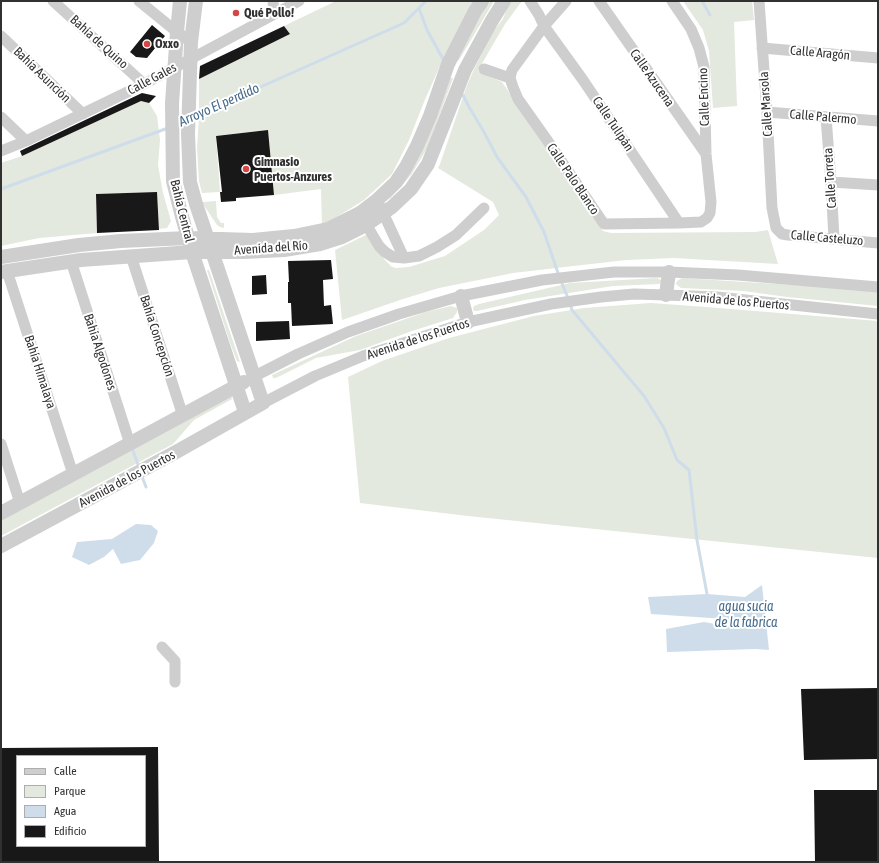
<!DOCTYPE html>
<meta charset="utf-8">
<style>
body{margin:0}
#map{position:relative;width:879px;height:863px;overflow:hidden;background:#fff;font-family:"Asap Condensed",sans-serif}
canvas{display:block}
.frame{position:absolute;inset:0;border:2px solid #313131;pointer-events:none}
.legend{position:absolute;left:16px;top:755px;width:130px;height:92px;box-sizing:border-box;background:#fff;border:1px solid #adadad;margin:0;padding:5px 7px;list-style:none;font-size:12px;color:#313131}
.legend li{display:flex;align-items:center;gap:8px;height:20px}
.legend b{width:20px;border:1px solid #adadad}
</style>
<div id="map">
<canvas width="879" height="863"></canvas>
<div class="frame"></div>
<ul class="legend">
<li><b style="height:5px;background:#cecece"></b>Calle</li>
<li><b style="height:11px;background:#e3e9de"></b>Parque</li>
<li><b style="height:11px;background:#cfddea"></b>Agua</li>
<li><b style="height:11px;background:#181818"></b>Edificio</li>
</ul>
</div>
<script>
const g = document.querySelector('canvas').getContext('2d');
g.lineJoin = 'round';
function fillPath(path, color) { g.fillStyle = color; g.fill(path, 'evenodd'); }
const toPath = rows => new Path2D(rows.map(r => 'M' + r).join(''));
function trace(path, color, width, dash) { g.strokeStyle = color; g.lineWidth = width; g.lineCap = dash ? 'butt' : 'round'; g.setLineDash(dash || []); g.stroke(path); }
function write(font, color, halo, rows, align = 'center') {
  g.font = font + ' "Asap Condensed",sans-serif'; g.lineWidth = 4; g.setLineDash([]); g.textBaseline = 'middle'; g.strokeStyle = halo; g.fillStyle = color; for (const [text, x, y, turn = 0] of rows) {
    g.save(); g.translate(x, y); g.rotate((+turn || 0) * Math.PI / 180); g.textAlign = isNaN(turn) ? turn : align; if (halo) g.strokeText(text, 0, 0); g.fillText(text, 0, 0); g.restore();
  }
}
fillPath(toPath([
 [336,1,475,1,443,59,424,102,409,140,392,174,364,200,322,226,321,189,274,195,268,130,216,136,220,192,202,193,199,181,197,148,199,117,199,79,290,34,284,26],
 [487,1,494,1,459,60,457,61],
 [510,1,522,1,505,24,488,53,478,71,502,82,603,231,611,233,755,232,768,230,778,264,674,258,626,260,513,273,439,288,403,299,342,320,335,250,366,235,371,239,384,259,392,267,396,268,409,267,445,256,484,230,499,215,493,202,438,168,440,164,466,88,474,69,494,30,503,19],
 [683,1,752,1,754,20,734,22,737,106,713,108,709,51,703,30],
 [449,78,453,78,452,81,428,147,411,175,391,198,387,200],
 [141,101,149,103,157,116,160,140,158,165,163,193,171,221,167,228,159,229,157,192,96,194,97,233,39,238,1,246,1,163,22,156],
 [216,201,217,217,221,223,224,223,224,228,220,227,217,225,203,204,203,202],
 [207,270,209,270,240,362,237,361,230,343],
 [657,278,661,280,661,283,659,284,613,286,525,300,477,311,474,311,473,309,474,306,479,304,570,283],
 [682,278,839,288,878,292,878,306,787,297,744,291,681,288,676,284,677,281],
 [651,303,706,307,878,321,878,558,468,516,360,503,348,377,382,361,449,338,534,316,584,308],
 [451,306,457,308,457,312,453,318,412,331,360,350,316,358,276,378,273,378,272,375,356,336,426,312],
 [232,397,232,399,194,420,173,444,1,536,1,519,227,398]
]), '#e3e9de');
fillPath(toPath([
 [136,524,151,525,158,531,154,543,140,560,121,564,113,549,104,557,89,565,72,557,77,542,112,539],
 [762,585,769,650,755,649,667,652,666,629,704,622,732,627,725,619,651,614,648,597,707,594,745,597]
]), '#cfddea');
trace(toPath([
 [702,1,710,15],
 [419,8,427,30,443,59],
 [463,95,469,107,484,132,497,157,526,197,544,232,559,276],
 [193,117,404,23,426,1],
 [1,189,168,128],
 [561,281,568,298],
 [570,304,572,310,644,396,664,428,677,460,689,470,697,540,707,594],
 [132,448,139,467],
 [141,474,146,487]
]), '#cfddea', 3);
fillPath(toPath([
 [152,25,165,36,147,58,136,57,130,52],
 [284,26,290,34,199,79,200,66],
 [142,93,156,96,149,103,141,101,22,156,20,151],
 [268,130,274,195,236,198,236,201,221,202,220,192,222,192,216,136],
 [157,192,159,230,97,233,96,194],
 [331,260,333,279,323,280,324,306,331,305,333,324,292,326,291,303,288,303,288,282,289,282,288,261],
 [266,275,267,294,252,295,252,276],
 [289,321,290,339,256,341,256,322],
 [878,688,878,759,804,760,801,689],
 [158,747,159,862,1,862,1,748],
 [17,756,145,756,145,846,17,846],
 [814,790,878,790,878,862,815,862]
]), '#181818');
trace(toPath([
 [53,1,144,84],
 [139,1,177,32,191,42],
 [273,1,274,14],
 [530,1,539,15,544,26,583,80,679,223],
 [566,1,544,26,512,70,510,78,513,87,518,99,547,140,604,224,679,223,701,222,707,218,710,213,711,202,706,154,704,67,699,48,691,29,672,1],
 [599,1,706,154],
 [759,1,767,112,772,208,776,228,782,234,788,235,878,243],
 [1,36,83,114],
 [762,48,878,58],
 [484,69,510,78],
 [767,112,878,121],
 [1,117,26,141],
 [826,117,831,182,834,239],
 [1,151,26,141,144,84,299,1],
 [831,182,878,185],
 [380,206,404,258],
 [363,219,379,246,385,252,393,257,404,258,419,256,437,247,456,235,484,208],
 [131,256,183,416],
 [71,261,130,444],
 [7,271,73,474],
 [253,377,298,354,348,332,399,314,461,296,542,280,614,272,669,272,738,275,878,287],
 [263,403,315,376,363,356,468,322,551,304,601,297,634,294,666,295,717,297,878,314],
 [1,444,20,503],
 [162,647,175,661,175,682]
]), '#cecece', 11);
trace(toPath([
 [180,1,177,32,172,103,173,181,181,213,192,252,245,412],
 [1,257,79,245,121,241,188,238,253,240,294,236,328,229,360,213,377,200,396,182,406,167,417,146,430,116,448,64,475,11,482,1],
 [1,272,81,260,192,252,244,252,284,250,320,244,342,237,366,225,392,207,411,189,428,164,465,70,491,22,504,1],
 [666,295,669,272],
 [461,296,468,322],
 [1,513,244,382],
 [1,546,176,452,263,403,196,204,190,182,188,134,191,42,196,1]
]), '#cecece', 14);
for (const [x, y, r, color] of [
 [236,13,4,"#d54645"],
 [147,44,4,"#d54645"],
 [246,169,4,"#d54645"]
]) { const dot = new Path2D(); dot.arc(x, y, r, 0, 2 * Math.PI); g.fillStyle = color; g.fill(dot); trace(dot, '#fff', 1.5); }
write('bold 13px', '#313131', '#fff', [
 ["Qué Pollo!",244,13],
 ["Oxxo",155,44],
 ["Gimnasio",254,162],
 ["Puertos-Anzures",254,177]
], 'left');
write('13px', '#313131', '#fff', [
 ["Bahía de Quino",99,42,42],
 ["Calle Aragón",820,53,5],
 ["Bahía Asunción",42,75,44],
 ["Calle Azucena",652,78,55],
 ["Calle Gales",152,79,-28],
 ["Calle Encino",704,97,-92],
 ["Calle Marsola",766,104,-94],
 ["Calle Palermo",823,117,5],
 ["Calle Tulipán",613,124,56],
 ["Calle Torreta",830,178,-94],
 ["Calle Palo Blanco",573,179,56],
 ["Bahía Central",182,211,76],
 ["Calle Casteluzo",827,238,5],
 ["Avenida del Río",271,248,-4],
 ["Avenida de los Puertos",736,301,5],
 ["Bahía Concepción",157,336,72],
 ["Avenida de los Puertos",418,339,-18],
 ["Bahía Algodones",100,352,72],
 ["Bahía Himalaya",40,372,72],
 ["Avenida de los Puertos",127,479,-28]
]);
write('italic 14px', '#466b8c', '#fff', [
 ["Arroyo El perdido",219,105,-24],
 ["agua sucia",746,607],
 ["de la fabrica",746,623]
]);
</script>
